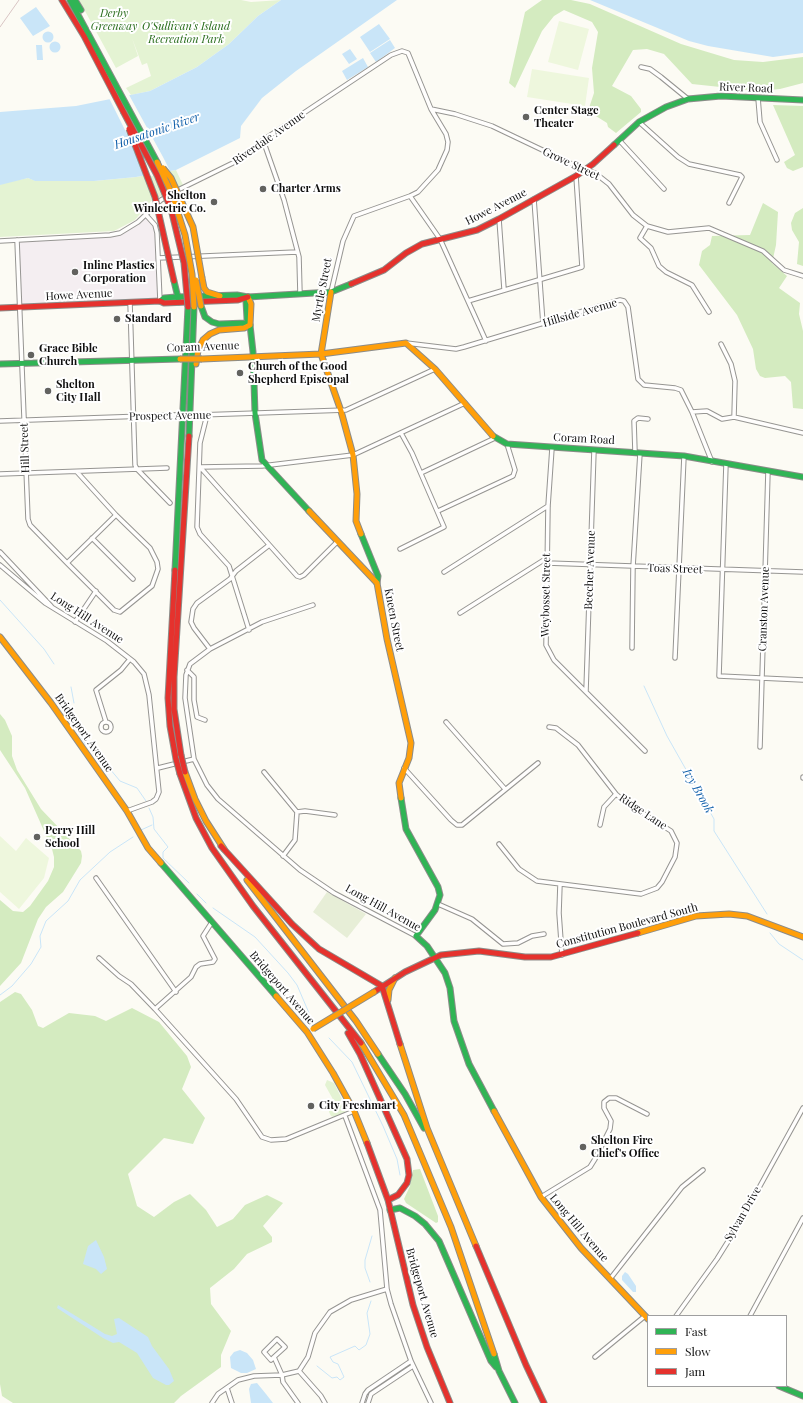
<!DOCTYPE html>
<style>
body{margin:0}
#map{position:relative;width:803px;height:1403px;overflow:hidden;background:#fcfbf4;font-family:"Playfair Display",serif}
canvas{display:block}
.legend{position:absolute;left:647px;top:1315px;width:140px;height:72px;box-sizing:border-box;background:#fff;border:1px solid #9f9f9f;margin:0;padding:5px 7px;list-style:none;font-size:12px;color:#0f0f0f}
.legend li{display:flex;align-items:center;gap:8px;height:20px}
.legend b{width:20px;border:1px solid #9f9f9f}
</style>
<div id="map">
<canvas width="803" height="1403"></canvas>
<ul class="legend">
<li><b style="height:5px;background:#30b455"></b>Fast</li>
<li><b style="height:5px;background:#ff9f0a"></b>Slow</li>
<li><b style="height:5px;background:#e5322d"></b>Jam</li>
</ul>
</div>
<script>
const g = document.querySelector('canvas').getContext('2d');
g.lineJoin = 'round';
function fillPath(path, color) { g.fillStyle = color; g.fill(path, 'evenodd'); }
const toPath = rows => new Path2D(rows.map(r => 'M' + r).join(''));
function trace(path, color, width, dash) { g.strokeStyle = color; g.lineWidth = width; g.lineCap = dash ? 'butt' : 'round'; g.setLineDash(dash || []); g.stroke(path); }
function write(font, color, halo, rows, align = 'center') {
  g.font = font + ' "Playfair Display",serif'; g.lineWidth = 4; g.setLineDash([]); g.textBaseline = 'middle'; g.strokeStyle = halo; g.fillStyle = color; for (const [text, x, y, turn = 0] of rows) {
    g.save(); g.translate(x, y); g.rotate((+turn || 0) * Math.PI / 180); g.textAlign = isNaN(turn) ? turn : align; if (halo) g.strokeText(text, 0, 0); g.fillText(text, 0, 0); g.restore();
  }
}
fillPath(toPath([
 [146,215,155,225,160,301,20,308,17,240,120,233]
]), '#f4eef1');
fillPath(toPath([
 [79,0,241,0,251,2,281,0,258,16,229,44,197,67,150,91,131,95,126,88,151,76,147,63,142,65,132,38,138,56,116,68],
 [176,170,183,185,151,201,135,220,114,231,0,237,0,185,3,183,28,178,36,181,94,181,136,177],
 [327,1080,334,1083,347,1109,342,1115,335,1117,331,1116,329,1112,329,1109,335,1103,325,1085]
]), '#e4f3d3');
fillPath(toPath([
 [542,0,571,0,590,4,681,44,734,60,763,62,803,57,803,83,780,89,758,91,692,84,664,54,647,49,633,50,612,86,631,96,641,109,641,112,616,133,608,127,607,123,588,111,594,93,592,68,598,32,592,22,564,10,554,16,542,31,515,88,509,83,525,12],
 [773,105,803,106,803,167,793,171,787,168,784,162,795,155],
 [763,203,778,212,776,245,772,263,787,276,779,288,800,303,799,314,803,331,803,409,793,408,791,382,785,376,765,378,760,376,756,369,753,349,737,315,699,265,702,251,710,245,712,236,750,235],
 [803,208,803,266,797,264,799,242,792,230,791,223,795,213],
 [0,714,5,720,12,736,12,756,17,770,41,809,81,851,82,856,81,863,63,892,46,907,38,919,21,963,0,986,0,900,13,911,23,912,30,906,48,881,54,867,54,857,52,849,25,788,0,750],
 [15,992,21,994,32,1010,38,1026,43,1028,69,1013,95,1016,106,1021,132,1008,159,1022,187,1056,191,1067,182,1089,205,1118,193,1144,164,1138,128,1174,137,1206,154,1217,174,1202,190,1194,206,1210,217,1227,233,1219,245,1205,267,1195,283,1203,263,1226,272,1237,272,1242,247,1254,234,1269,210,1288,211,1304,231,1331,221,1355,221,1367,181,1396,174,1403,13,1403,2,1396,0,1384,0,1002],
 [420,1169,438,1216,438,1222,436,1223,406,1203,404,1199,410,1186,413,1170]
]), '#d4ebc0');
fillPath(toPath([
 [327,892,366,914,347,938,313,912]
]), '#e7eed7');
fillPath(toPath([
 [559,21,589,29,578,70,548,62],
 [532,69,589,78,585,106,527,97],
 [0,836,16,851,26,838,49,858,44,878,19,909,0,892]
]), '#eef7dd');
fillPath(toPath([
 [281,0,397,0,296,71,262,98,241,126,240,138,176,170,136,177,94,181,35,181,28,178,0,185,0,112,76,106,150,91,197,67,229,44,258,16],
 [590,0,803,0,803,53,773,57,708,46,689,41],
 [36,7,50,26,33,36,20,18],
 [379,24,390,39,370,52,360,37],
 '42.5 37a5.5 5.5 0 1 1 11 0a5.5 5.5 0 1 1-11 0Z',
 [390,40,395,48,376,62,370,53],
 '49.5 47a5.5 5.5 0 1 1 11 0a5.5 5.5 0 1 1-11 0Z',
 [36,45,42,45,43,60,37,60],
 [350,49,357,59,349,64,342,54],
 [363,58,368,67,347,80,342,71],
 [96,1240,104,1257,107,1269,101,1274,96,1269,83,1264,88,1246],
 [625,1272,628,1274,636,1286,636,1292,633,1292,622,1280,622,1276],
 [58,1305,105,1334,112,1336,117,1334,114,1319,119,1318,148,1337,152,1346,169,1369,174,1381,169,1385,166,1385,153,1378,137,1353,119,1342,113,1343,103,1338,57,1308],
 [240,1350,247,1353,253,1360,256,1369,247,1373,241,1373,231,1368,230,1357,234,1352],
 [257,1383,266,1394,273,1403,251,1403,249,1389,251,1384]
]), '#c9e5f8');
fillPath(toPath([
 [128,93,163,157,171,173,145,177,133,146,109,98]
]), '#fcfbf4');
trace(toPath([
 [0,600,44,649,54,664],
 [644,686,667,736,714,819,714,831,767,914],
 [71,687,74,703],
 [77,731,86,745],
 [110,769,120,781,137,788,146,801],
 [149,808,153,817,154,829,168,847,163,852,163,858,189,883],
 [141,830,152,825],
 [197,894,206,903],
 [213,908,255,937,288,973,297,985,309,1013],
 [770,933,779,944,803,960],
 [0,995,12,986,31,964,41,947,40,936,46,921,68,901,80,880,110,852,133,837],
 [329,1038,352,1062,383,1126,397,1159,400,1175],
 [370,1282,365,1268,365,1260,372,1236],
 [317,1366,332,1378,337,1377,340,1380,344,1377,338,1364,333,1362,330,1357,355,1346,359,1350,366,1345,370,1334,367,1313,371,1301]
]), '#c9e5f8', 1);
const street = toPath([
 [641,67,650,69,661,77,688,99],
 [758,98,760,122,777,160],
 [431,109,455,114,492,126,576,166,595,173,609,184,633,215,647,226,668,232,709,228,763,251,784,270,803,276],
 [639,122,678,157,689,164,740,175,742,177,729,203],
 [263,140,284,200,299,257,300,294],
 [619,140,664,189],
 [176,191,243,158,263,140,391,55,402,51,408,53,431,109,446,134,448,142,447,150,438,170,418,192,410,196,354,216,343,241,331,292],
 [410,196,440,239,486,341],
 [534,199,543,324],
 [146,215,155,225,157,233,160,301],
 [499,219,504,289],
 [647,226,640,238,651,248,659,266,666,272,692,285,709,312],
 [17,240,28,519,30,525,67,563,114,610,120,612,152,586,158,569,157,562,150,548,116,515,77,472],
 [0,241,110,235,120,233,138,222,161,200,168,196],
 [158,258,297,252],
 [468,301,582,267,576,176],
 [130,302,135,465,137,469,170,503],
 [406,343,456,349,464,347,620,300,624,301,628,307,638,379,644,385,675,388,681,390,692,412,712,462],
 [721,344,731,364,735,381,734,417],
 [692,412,707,411,722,419,734,417,803,433],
 [199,415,346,410,435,369],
 [207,415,200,443,197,527,200,534,229,566,249,630],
 [0,421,174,415],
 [552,448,548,506,546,645,554,660,645,751],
 [635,452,634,421,638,418,648,419],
 [726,464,719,676,803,680],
 [200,467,262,466,353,455,465,403],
 [200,467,297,576,300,577,304,575,337,542],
 [421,473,495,438],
 [0,474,167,468],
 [438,511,513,476,515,470,507,444],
 [92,538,133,579],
 [400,549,444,527,412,453,401,433],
 [0,552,51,606],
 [67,563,116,515],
 [547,563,803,572],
 [0,565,45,603,107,641,134,662,144,674,149,695,159,792,156,799,152,802,127,811],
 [444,572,548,506],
 [313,605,262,622,210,649,190,664,186,675,185,698,194,759,207,785,218,799,300,870,334,893,416,936],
 [460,613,547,558],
 [75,622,96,591],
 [632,648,633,567,640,453],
 [210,649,194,628,191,622,193,609,197,603,230,579,236,571,268,546],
 [675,658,684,456],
 [187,670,194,677,194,700,197,717,205,720],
 [586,691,594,450],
 '101 727a5 5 0 1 1 10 0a5 5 0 1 1-10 0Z',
 [106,722,96,690,121,670,130,659],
 [446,722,505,789],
 [760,747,768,471],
 [158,768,194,759],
 [404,768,451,820,457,825,462,825,538,763],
 [264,772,297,812,295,840,283,856],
 [803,778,803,777],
 [297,812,305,811,335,815],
 [600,825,604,807,616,794],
 [499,844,519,869,537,881,641,894,657,888,662,882,675,857,677,843,671,831,625,802,616,794,578,745,556,728,549,727],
 [96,878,176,992],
 [560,884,559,913,562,955],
 [438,904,472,919,503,944,518,943,532,936,544,934],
 [212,922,203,936,215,959,213,962,200,964,196,967,191,977,155,1009,236,1099,262,1137,271,1140,286,1139,354,1111],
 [99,958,119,976,131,984,155,1009],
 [345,1116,380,1210,387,1289,391,1304,411,1361,431,1403],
 [541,1197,590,1167,595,1159,610,1129,611,1121,604,1108,604,1102,609,1098,616,1098,647,1114],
 [610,1279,682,1187,703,1170],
 [676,1316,717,1259,739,1224,803,1108],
 [750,1316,803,1218],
 [274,1357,271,1360,264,1352,277,1339,285,1347,274,1357,282,1375,283,1382,298,1403],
 [595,1357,645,1316],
 [299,1371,321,1396,325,1403],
 [227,1388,232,1403],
 [212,1403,218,1394,238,1380,254,1376,282,1375,299,1371,308,1357,315,1333,330,1312,351,1300,387,1289],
 [362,1403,365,1394,368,1390,411,1361],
 [368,1403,371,1394,413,1366]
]);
const fast = toPath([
 [70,0,157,162],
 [75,0,81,10],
 [614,145,639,122,666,107,688,99,721,96,803,100],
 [174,281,179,302],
 [248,297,246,301,247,319,250,325,253,352,255,413,262,460,309,511],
 [160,301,164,298,176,297,237,295,248,297,331,292,351,284],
 [201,306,205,317,212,322,219,324,247,323,250,325],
 [0,364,180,359],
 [189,436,194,307],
 [493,436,507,444,684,456,803,477],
 [361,534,378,576,377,583],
 [175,570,188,307],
 [401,798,406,829,438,887,440,895,435,910,416,936,427,946,445,973,450,988,454,1021,469,1064,494,1111],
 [161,863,276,996],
 [378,1054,405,1094,424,1128],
 [390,1210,400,1208,415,1216,425,1224,439,1241,491,1361,496,1367],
 [494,1354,499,1371,515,1403],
 [779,1386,803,1396]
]);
const slow = toPath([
 [202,278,204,288,207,292,220,296],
 [331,292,321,354,341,411,353,455,357,494,356,521,361,534],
 [248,297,251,304,250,325],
 [202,359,321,354,406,343,435,369,493,436],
 [196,364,198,350,203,340,210,334,219,330,244,328,250,325],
 [309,511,377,583,387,639,411,743,409,758,399,783,401,798],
 [0,637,51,703,127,811,148,848,161,863],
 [185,772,195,799,206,821,224,849],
 [247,880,356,1021,378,1054],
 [638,933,696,916,729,914,747,916,803,937],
 [276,996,307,1032,333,1073,354,1111,367,1143],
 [388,1000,389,990,395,978],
 [361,1043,404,1115,451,1227,494,1354],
 [400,1044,427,1128,476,1246],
 [494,1111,541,1197,581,1248,648,1319]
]);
const jam = toPath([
 [62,0,84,36,123,111],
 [351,284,384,270,406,253,422,244,477,230,499,219,576,176,593,164,614,145],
 [0,308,160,301,164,303,238,300,248,297],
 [175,570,168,698,170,726,176,759],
 [181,755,174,709,174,677,189,436],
 [180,774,196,818,212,848,253,906,361,1043],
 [221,846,292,924,319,949,382,986,400,1044],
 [374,992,405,972,441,955,479,951,525,957,551,957,638,933],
 [348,1033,360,1054,407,1159,409,1175,407,1183,398,1195,388,1200],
 [367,1143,388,1200,413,1305,427,1347,450,1403],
 [476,1246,526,1365,544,1403]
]);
trace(street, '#969592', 5.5);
trace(fast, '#8c8c89', 7);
trace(slow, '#8c8c89', 7);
trace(jam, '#8c8c89', 7);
trace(street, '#fffefd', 3.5);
trace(fast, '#30b455', 5);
trace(slow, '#ff9f0a', 5);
trace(jam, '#e5322d', 5);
trace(toPath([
 [0,27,19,0]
]), '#d9c5c4', 1);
const streetBridge = toPath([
 [174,415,199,415]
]);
const slowBridge = toPath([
 [157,162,172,194,185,235,192,274,194,307],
 [163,168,171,178,193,227,202,278],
 [196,280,201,306],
 [180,359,202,359],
 [313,1029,374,992]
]);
const jamBridge = toPath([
 [123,111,157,175,171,209,184,263,188,307],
 [129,129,155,197,174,281],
 [181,755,185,772],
 [176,759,180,774]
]);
trace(streetBridge, '#969592', 5.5, []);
trace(slowBridge, '#8c8c89', 7, []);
trace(jamBridge, '#8c8c89', 7, []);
trace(streetBridge, '#fffefd', 3.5);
trace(slowBridge, '#ff9f0a', 5);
trace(jamBridge, '#e5322d', 5);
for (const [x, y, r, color] of [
 [526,117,4,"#62625f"],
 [263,189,4,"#62625f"],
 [214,202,4,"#62625f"],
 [75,272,4,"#62625f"],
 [117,319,4,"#62625f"],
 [31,355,4,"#62625f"],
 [240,373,4,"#62625f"],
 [48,391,4,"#62625f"],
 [37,837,4,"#62625f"],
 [311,1106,4,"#62625f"],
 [583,1147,4,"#62625f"]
]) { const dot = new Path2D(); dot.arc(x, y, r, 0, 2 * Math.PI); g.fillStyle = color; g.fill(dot); trace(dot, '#fff', 1.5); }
write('italic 11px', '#286c1b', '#fff', [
 ["Derby",114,14],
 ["Greenway",114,27],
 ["O'Sullivan's Island",186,27],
 ["Recreation Park",186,40]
]);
write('11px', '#0f0f0f', '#fff', [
 ["River Road",746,88,2],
 ["Riverdale Avenue",269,138,-35],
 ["Grove Street",571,164,25],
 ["Howe Avenue",496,207,-27],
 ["Myrtle Street",322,290,-79],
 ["Howe Avenue",79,295,-3],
 ["Hillside Avenue",580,313,-16],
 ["Coram Avenue",203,347,-2],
 ["Prospect Avenue",170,416,-1],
 ["Coram Road",584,439,3],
 ["Hill Street",25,448,-92],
 ["Toas Street",675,569,2],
 ["Beecher Avenue",590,570,-88],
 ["Weybosset Street",546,595,-89],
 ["Cranston Avenue",764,609,-88],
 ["Long Hill Avenue",87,618,33],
 ["Kneen Street",394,620,79],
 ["Bridgeport Avenue",84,733,55],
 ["Ridge Lane",643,812,34],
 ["Long Hill Avenue",383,908,29],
 ["Constitution Boulevard South",627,926,-15],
 ["Bridgeport Avenue",282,988,49],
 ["Sylvan Drive",743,1214,-60],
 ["Long Hill Avenue",579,1228,50],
 ["Bridgeport Avenue",422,1293,74]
]);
write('bold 11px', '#0f0f0f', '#fff', [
 ["Center Stage",534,111],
 ["Theater",534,124],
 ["Charter Arms",271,189],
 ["Shelton",206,196,"right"],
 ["Winlectric Co.",206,209,"right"],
 ["Inline Plastics",83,266],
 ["Corporation",83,279],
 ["Standard",125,319],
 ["Grace Bible",39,349],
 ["Church",39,362],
 ["Church of the Good",248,367],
 ["Shepherd Episcopal",248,380],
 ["Shelton",56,385],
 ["City Hall",56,398],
 ["Perry Hill",45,831],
 ["School",45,844],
 ["City Freshmart",319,1106],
 ["Shelton Fire",591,1141],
 ["Chief's Office",591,1154]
], 'left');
write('italic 12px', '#105faa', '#fff', [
 ["Housatonic River",157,131,-19],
 ["Ivy Brook",698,791,60]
]);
</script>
